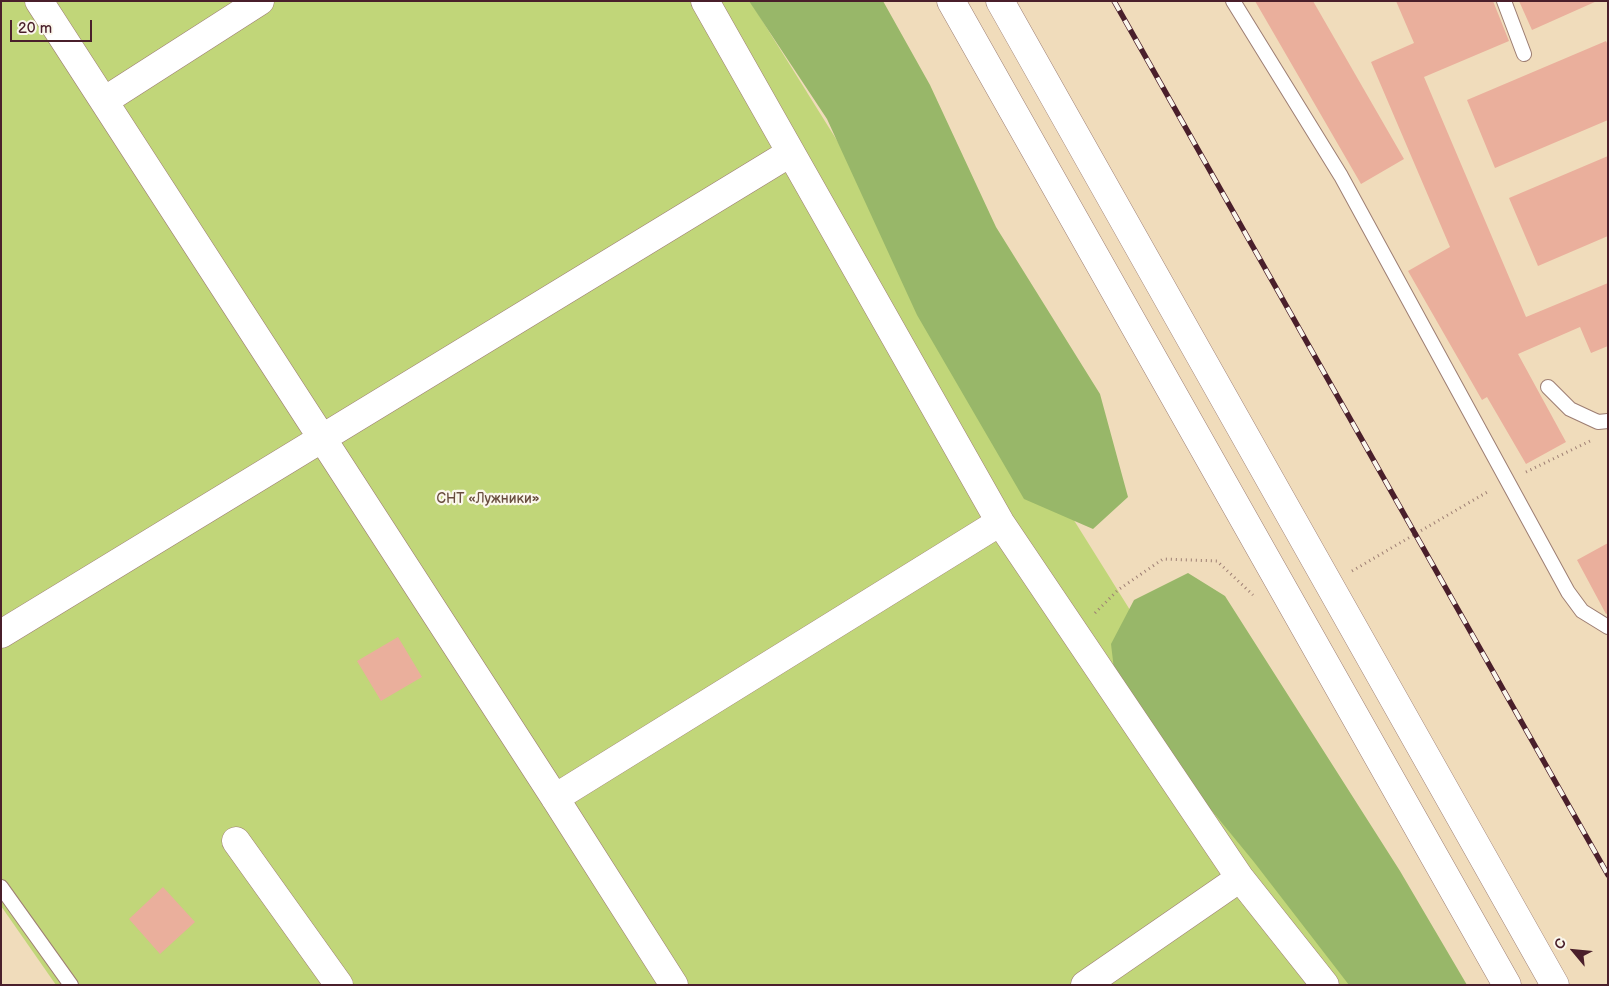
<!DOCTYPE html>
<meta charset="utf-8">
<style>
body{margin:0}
#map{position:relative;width:1609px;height:986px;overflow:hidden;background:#f0dcbb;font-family:"Balsamiq Sans",sans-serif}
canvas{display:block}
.frame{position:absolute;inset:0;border:2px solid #4a1f2b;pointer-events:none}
.north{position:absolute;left:1549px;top:926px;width:50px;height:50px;-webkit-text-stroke:4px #fbf7ec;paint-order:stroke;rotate:298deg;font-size:14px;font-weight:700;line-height:20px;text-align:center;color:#4a1f2b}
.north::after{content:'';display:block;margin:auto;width:18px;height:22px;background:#4a1f2b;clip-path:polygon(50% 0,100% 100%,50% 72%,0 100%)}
.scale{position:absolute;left:10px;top:20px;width:82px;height:22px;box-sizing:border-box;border:2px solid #4a1f2b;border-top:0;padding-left:6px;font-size:15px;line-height:18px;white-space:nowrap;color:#4a1f2b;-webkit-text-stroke:4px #fbf7ec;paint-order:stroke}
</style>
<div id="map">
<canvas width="1609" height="986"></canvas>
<div class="frame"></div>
<div class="north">С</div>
<div class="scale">20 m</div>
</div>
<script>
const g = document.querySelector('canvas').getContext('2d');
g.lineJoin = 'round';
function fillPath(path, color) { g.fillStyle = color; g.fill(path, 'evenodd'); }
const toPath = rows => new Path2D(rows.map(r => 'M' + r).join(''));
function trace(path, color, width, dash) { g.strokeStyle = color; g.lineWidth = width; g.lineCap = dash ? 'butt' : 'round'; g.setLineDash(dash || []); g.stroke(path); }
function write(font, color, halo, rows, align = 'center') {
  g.font = font + ' "Balsamiq Sans",sans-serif'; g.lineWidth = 4.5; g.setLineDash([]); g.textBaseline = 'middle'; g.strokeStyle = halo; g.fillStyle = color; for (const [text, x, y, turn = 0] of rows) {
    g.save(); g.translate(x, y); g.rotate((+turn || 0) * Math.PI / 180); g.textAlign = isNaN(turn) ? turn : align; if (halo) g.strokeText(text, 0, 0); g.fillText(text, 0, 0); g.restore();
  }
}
fillPath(toPath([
 [1,1,750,1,1364,985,56,985,1,906]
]), '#c1d679');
fillPath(toPath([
 [749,1,883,1,930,85,996,227,1100,394,1128,497,1093,529,1024,499,917,315,827,119],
 [1188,573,1225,596,1400,871,1467,985,1349,985,1254,862,1117,695,1111,644,1134,600]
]), '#98b769');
fillPath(toPath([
 [1255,1,1313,1,1404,159,1361,184],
 [1396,1,1493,1,1509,41,1424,77,1526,317,1608,283,1608,346,1591,353,1580,327,1518,354,1566,442,1526,464,1487,397,1482,400,1408,271,1450,247,1371,62,1414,43],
 [1519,1,1597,1,1532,30],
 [1606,41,1608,45,1608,120,1495,168,1467,100],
 [1608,156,1608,236,1538,266,1509,198],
 [1608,543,1608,613,1606,614,1577,560],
 [398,637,422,677,381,701,357,661],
 [163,887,195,922,160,954,129,919]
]), '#eaaf9c');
const lane = toPath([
 [1233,1,1341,176,1568,592,1582,611,1608,627],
 [1504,1,1524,54],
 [1548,387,1570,409,1598,422,1608,421],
 [1,887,71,985]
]);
const street = toPath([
 [39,1,555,798,674,985],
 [705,1,1000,522,1240,878,1325,985],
 [104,101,260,1],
 [1,634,790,153],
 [555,798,1000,522],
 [236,841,339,985],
 [1085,985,1240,878]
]);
const secondary = toPath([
 [951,1,1507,985],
 [1000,1,1555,985]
]);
trace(lane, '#9d7e73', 16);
trace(street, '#9d7e73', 29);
trace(secondary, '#9d7e73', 29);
trace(toPath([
 [1526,472,1590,441],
 [1352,571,1489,491],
 [1095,613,1118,590,1163,559,1217,561,1253,595]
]), '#9d7e73', 3, [1, 4]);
trace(lane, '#fff', 14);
trace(street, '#fff', 28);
trace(secondary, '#fff', 28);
const rail = toPath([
 [1114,1,1608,875]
]);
trace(rail, '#4a1f2b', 5.5);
trace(rail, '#fbf7ec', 4, [11]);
write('14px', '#684d3e', '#fbf7ec', [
 ["СНТ «Лужники»",488,499]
]);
</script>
